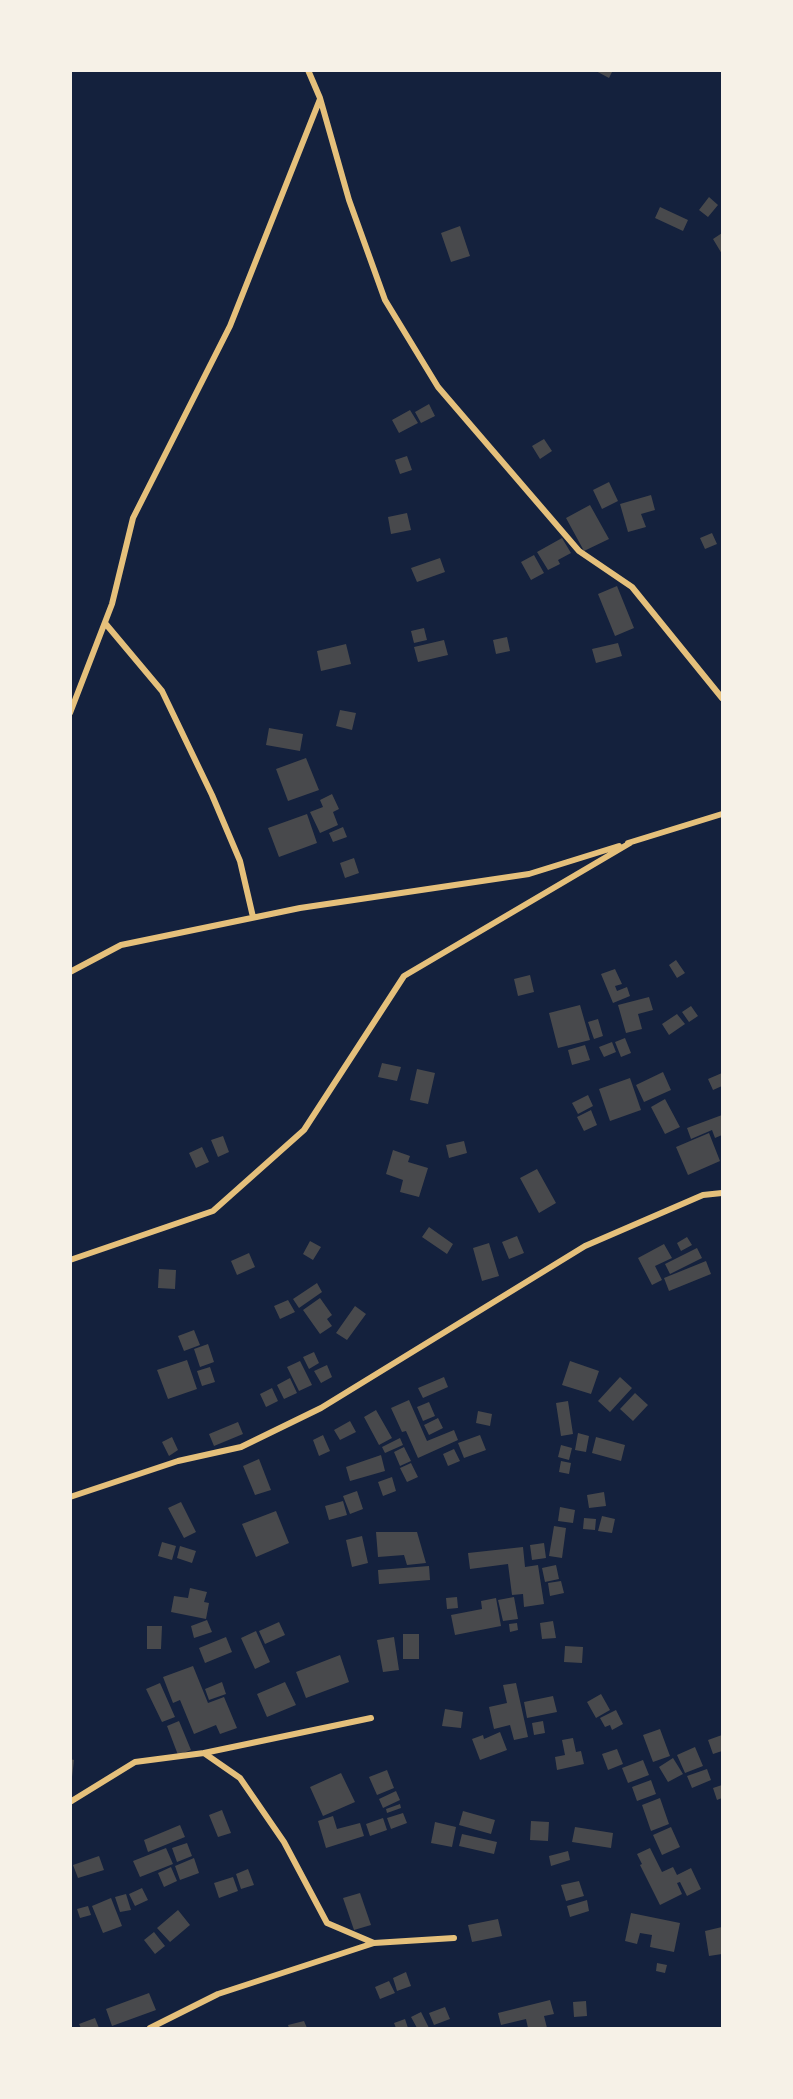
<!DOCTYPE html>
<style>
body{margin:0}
#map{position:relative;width:793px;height:2099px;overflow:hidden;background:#14213d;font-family:"Work Sans",sans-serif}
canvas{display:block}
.frame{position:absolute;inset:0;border:72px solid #f6f1e7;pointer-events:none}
</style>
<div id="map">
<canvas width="793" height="2099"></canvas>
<div class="frame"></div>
</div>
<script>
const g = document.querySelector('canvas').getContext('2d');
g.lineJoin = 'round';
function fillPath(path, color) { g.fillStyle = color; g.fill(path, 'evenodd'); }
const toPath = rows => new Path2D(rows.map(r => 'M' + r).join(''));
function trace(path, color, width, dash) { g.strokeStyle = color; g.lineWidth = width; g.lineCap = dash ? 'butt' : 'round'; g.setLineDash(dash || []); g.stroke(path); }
fillPath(toPath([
 [594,70,613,70,609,78],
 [709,197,718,205,708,217,699,210],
 [660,207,688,220,683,231,655,218],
 [460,226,470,256,451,262,441,233],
 [722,233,722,254,713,239],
 [429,404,435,416,421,423,415,412],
 [410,410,418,423,399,433,392,420],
 [544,439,552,451,540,459,532,446],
 [407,456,412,470,400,474,395,460],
 [609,482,618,501,602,509,593,490],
 [651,495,655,510,641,514,646,527,628,532,620,504],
 [590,505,609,539,584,551,566,518],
 [407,513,411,530,391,534,388,517],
 [712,533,717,544,705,549,700,538],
 [562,538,571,553,558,560,560,564,548,570,537,552],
 [534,555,544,573,531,580,521,562],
 [440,558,445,572,417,582,411,568],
 [617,586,634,628,615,636,598,594],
 [424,628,427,640,414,643,411,631],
 [507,637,510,651,496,654,493,640],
 [444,640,448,655,418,662,414,647],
 [618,643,622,656,596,663,592,649],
 [346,644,351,664,321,671,317,651],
 [340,710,356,713,352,730,336,726],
 [269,728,303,734,300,751,266,745],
 [306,758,319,790,288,801,276,769],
 [332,794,339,809,333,812,338,825,320,833,310,812,323,807,320,800],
 [307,814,317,843,279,857,268,828],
 [343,827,347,837,333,842,329,833],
 [354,858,359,873,345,878,340,863],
 [676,960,685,973,677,978,669,965],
 [615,969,622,984,615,986,617,991,627,987,630,996,613,1003,601,974],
 [530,975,534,992,518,996,514,979],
 [649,997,653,1010,638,1014,642,1029,626,1033,618,1005],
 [580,1005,590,1040,558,1048,549,1013],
 [691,1006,698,1016,689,1022,682,1012],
 [677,1014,685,1024,669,1035,662,1024],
 [598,1019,603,1036,594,1039,588,1022],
 [625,1038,631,1053,621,1057,615,1042],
 [612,1042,616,1052,604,1057,599,1047],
 [585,1045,590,1060,572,1065,568,1050],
 [382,1063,401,1067,397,1081,378,1077],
 [417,1069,435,1073,428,1104,410,1100],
 [663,1072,671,1090,644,1102,636,1085],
 [722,1073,722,1086,713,1090,708,1079],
 [630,1078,641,1110,610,1121,599,1089],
 [588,1095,593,1106,578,1114,572,1103],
 [665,1099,680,1127,665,1134,651,1107],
 [591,1110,597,1125,584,1131,577,1117],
 [722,1115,722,1135,715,1138,712,1130,691,1139,687,1128],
 [709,1133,720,1161,688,1175,676,1147],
 [223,1136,229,1152,218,1157,211,1140],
 [464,1141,467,1153,449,1158,446,1145],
 [202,1147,209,1162,196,1168,189,1153],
 [393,1150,410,1156,408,1162,428,1168,419,1197,400,1192,403,1180,386,1174],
 [537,1169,556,1203,539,1213,520,1178],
 [429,1227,453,1244,447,1254,422,1237],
 [517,1236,524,1253,509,1259,502,1242],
 [687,1237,692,1245,681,1251,677,1243],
 [310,1241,321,1247,313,1260,303,1254],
 [489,1243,499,1276,482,1281,473,1248],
 [664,1244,672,1258,655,1266,662,1280,652,1285,638,1258],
 [697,1248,702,1258,670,1274,665,1264],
 [249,1253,255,1267,237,1275,231,1261],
 [706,1261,711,1274,669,1291,664,1278],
 [159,1269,176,1270,175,1289,158,1288],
 [317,1283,322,1292,299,1308,293,1299],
 [320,1298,332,1315,327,1319,332,1326,320,1334,303,1310],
 [288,1300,295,1312,280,1319,274,1306],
 [355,1306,366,1314,347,1340,336,1333],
 [194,1330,200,1345,184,1351,178,1336],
 [208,1344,214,1362,200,1367,194,1349],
 [314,1352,319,1363,309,1369,303,1357],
 [187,1360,197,1389,168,1399,157,1370],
 [300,1361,312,1385,299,1391,287,1367],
 [570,1361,599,1371,591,1394,562,1385],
 [327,1365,332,1377,321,1383,314,1371],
 [210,1367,215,1382,202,1386,197,1371],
 [444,1377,448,1387,423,1398,418,1388],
 [620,1377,632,1388,610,1412,598,1401],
 [290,1378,297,1393,284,1399,277,1385],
 [272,1388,278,1401,266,1407,260,1394],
 [635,1393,648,1405,633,1421,620,1409],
 [409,1400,427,1441,454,1430,458,1440,418,1458,406,1431,402,1432,391,1408],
 [568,1401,573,1434,561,1436,556,1403],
 [429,1402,435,1416,423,1421,417,1407],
 [376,1410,392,1438,379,1445,364,1417],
 [478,1411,492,1414,490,1426,476,1423],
 [438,1418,443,1428,429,1435,424,1425],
 [350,1421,356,1432,340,1440,334,1430],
 [238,1422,243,1434,214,1446,209,1434],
 [578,1433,589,1436,586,1452,575,1450],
 [323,1435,330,1451,319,1456,313,1440],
 [480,1435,486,1450,464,1458,458,1443],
 [172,1437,178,1450,169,1456,162,1442],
 [596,1437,625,1445,621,1461,592,1453],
 [400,1438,403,1445,385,1453,382,1447],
 [561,1445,572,1448,569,1460,558,1457],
 [404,1447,411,1461,400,1466,394,1452],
 [454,1449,460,1461,448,1466,443,1454],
 [381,1455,385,1471,350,1481,346,1467],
 [259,1459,271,1490,255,1495,243,1466],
 [561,1461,571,1463,569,1474,559,1472],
 [411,1463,418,1477,407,1482,400,1468],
 [392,1477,396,1491,383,1496,378,1482],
 [357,1491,363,1509,350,1514,343,1496],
 [604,1492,606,1506,589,1508,587,1495],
 [343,1501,347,1515,329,1520,325,1506],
 [181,1502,196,1532,184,1538,168,1508],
 [560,1507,575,1510,573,1523,558,1521],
 [276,1511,289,1543,256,1557,242,1524],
 [602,1516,615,1519,612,1533,598,1531],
 [584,1518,596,1519,595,1530,583,1529],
 [554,1526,566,1528,562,1558,549,1556],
 [376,1532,417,1532,426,1563,407,1565,404,1555,378,1557],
 [362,1536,368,1563,352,1567,346,1540],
 [162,1542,176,1546,172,1560,158,1556],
 [544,1543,546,1558,532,1560,530,1545],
 [180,1546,196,1551,192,1563,177,1558],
 [523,1547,525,1567,538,1565,544,1604,524,1607,523,1594,512,1595,508,1564,470,1569,468,1553],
 [556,1565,559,1579,545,1582,542,1568],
 [429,1566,430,1580,379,1584,378,1570],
 [561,1581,564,1593,550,1596,548,1583],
 [190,1588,207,1592,204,1602,209,1603,206,1619,171,1612,174,1596,188,1598],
 [457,1597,458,1608,447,1609,446,1598],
 [514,1597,518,1619,503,1621,498,1600],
 [496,1598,501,1626,455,1635,451,1615,482,1609,481,1601],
 [207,1620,212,1632,194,1638,191,1626],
 [553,1621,556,1638,542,1639,540,1623],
 [279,1622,285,1635,265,1644,259,1631],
 [517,1623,518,1630,510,1632,509,1624],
 [147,1626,162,1626,161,1649,147,1649],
 [256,1631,270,1662,255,1669,241,1638],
 [403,1634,419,1634,419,1659,403,1659],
 [226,1637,232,1652,205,1663,199,1648],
 [394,1637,399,1670,383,1672,377,1640],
 [565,1646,583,1647,582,1663,564,1662],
 [340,1655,349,1682,306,1698,296,1672],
 [193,1666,208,1703,224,1697,237,1728,220,1734,216,1725,194,1734,180,1700,173,1703,163,1677],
 [222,1682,226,1694,209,1700,205,1689],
 [285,1682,296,1705,267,1717,257,1694],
 [160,1683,175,1717,162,1722,146,1689],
 [516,1683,528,1737,514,1740,510,1725,494,1729,489,1707,507,1703,503,1685],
 [601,1694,610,1710,596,1718,587,1702],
 [553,1696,557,1712,527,1718,524,1702],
 [445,1709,463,1712,461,1728,442,1726],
 [616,1710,623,1724,612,1730,610,1725,605,1727,600,1718],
 [179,1721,191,1750,178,1755,167,1726],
 [543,1721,545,1733,534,1735,532,1723],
 [660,1729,670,1756,653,1762,643,1735],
 [500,1732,507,1750,480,1760,472,1739,483,1735,484,1739],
 [722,1735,722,1751,713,1754,708,1740],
 [573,1738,576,1752,581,1751,584,1764,557,1770,555,1757,565,1755,562,1740],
 [695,1747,703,1766,685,1773,677,1755],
 [617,1749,623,1764,608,1770,602,1754],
 [673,1758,683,1774,668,1782,659,1767],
 [70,1759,74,1760,72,1777,70,1777],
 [643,1760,649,1775,628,1783,622,1768],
 [707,1769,711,1780,692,1788,687,1776],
 [387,1770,394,1788,377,1795,369,1777],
 [341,1773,355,1802,323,1816,310,1787],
 [651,1780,656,1794,637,1801,632,1787],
 [722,1785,722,1798,717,1800,713,1788],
 [396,1791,400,1800,383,1808,379,1799],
 [660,1798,669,1824,651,1831,642,1805],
 [400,1804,401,1808,387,1813,386,1809],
 [222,1810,231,1833,218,1837,209,1815],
 [463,1811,495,1820,491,1834,459,1825],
 [403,1813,407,1823,391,1829,387,1818],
 [333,1816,337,1829,360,1823,364,1836,326,1848,318,1821],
 [383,1818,387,1830,370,1836,366,1824],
 [531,1821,549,1822,548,1841,530,1840],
 [435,1822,456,1827,452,1847,431,1843],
 [180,1825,185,1837,148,1852,144,1840],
 [575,1827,613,1833,611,1848,572,1842],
 [671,1827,680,1847,662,1855,653,1835],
 [462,1834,497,1842,494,1854,459,1846],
 [187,1843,192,1856,177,1862,172,1848],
 [166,1848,173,1864,140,1877,133,1861],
 [650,1848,662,1872,673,1867,677,1875,691,1868,701,1889,687,1896,680,1882,677,1883,682,1894,660,1905,640,1865,642,1864,637,1854],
 [568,1851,570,1860,551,1866,549,1856],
 [99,1856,104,1870,78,1878,73,1865],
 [194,1858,199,1873,180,1880,175,1866],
 [171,1867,177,1881,164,1887,158,1873],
 [248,1869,254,1885,241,1889,236,1874],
 [233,1877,238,1891,219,1898,214,1883],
 [579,1881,584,1896,566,1901,561,1885],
 [142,1888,148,1900,135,1906,129,1894],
 [360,1893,371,1925,354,1930,343,1898],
 [126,1894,131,1910,120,1912,115,1897],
 [111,1898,122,1926,103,1933,92,1906],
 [587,1900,589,1911,570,1917,567,1906],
 [88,1906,91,1915,80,1918,77,1909],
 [178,1910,190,1925,170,1942,157,1928],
 [631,1913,680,1923,674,1952,650,1947,652,1935,640,1933,637,1944,625,1941],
 [498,1919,502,1936,472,1942,468,1925],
 [722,1927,722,1954,709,1956,705,1931],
 [154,1932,165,1946,155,1954,144,1940],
 [657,1963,667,1965,665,1973,656,1971],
 [406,1972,411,1986,397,1991,393,1978],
 [389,1981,395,1993,380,1999,375,1987],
 [149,1993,156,2010,112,2026,106,2009],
 [550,2000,554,2014,544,2016,547,2028,528,2028,526,2019,501,2025,498,2013],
 [586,2001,587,2016,574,2017,573,2002],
 [445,2007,450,2019,434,2025,429,2013],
 [421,2012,429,2028,417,2028,411,2017],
 [95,2018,99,2028,81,2028,79,2024],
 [405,2019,408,2028,396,2028,394,2023],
 [304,2021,307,2028,289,2028,288,2025]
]), '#48494c');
trace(toPath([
 [308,70,320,98,349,200,385,300,438,387,579,551,632,587,722,698],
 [105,623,162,691,212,795,240,861,253,917],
 [70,713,112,604,133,518,230,326,320,99],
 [628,843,722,814],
 [70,972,121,945,300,908,529,874,619,846],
 [70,1260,213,1211,304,1130,404,976,630,843],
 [70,1497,178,1461,241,1447,321,1408,585,1246,703,1195,722,1193],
 [204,1753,371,1718],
 [70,1802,135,1762,204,1753,240,1778,284,1842,327,1923,374,1943,454,1938],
 [150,2028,218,1994,374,1943]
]), '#e5c07b', 6);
</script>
